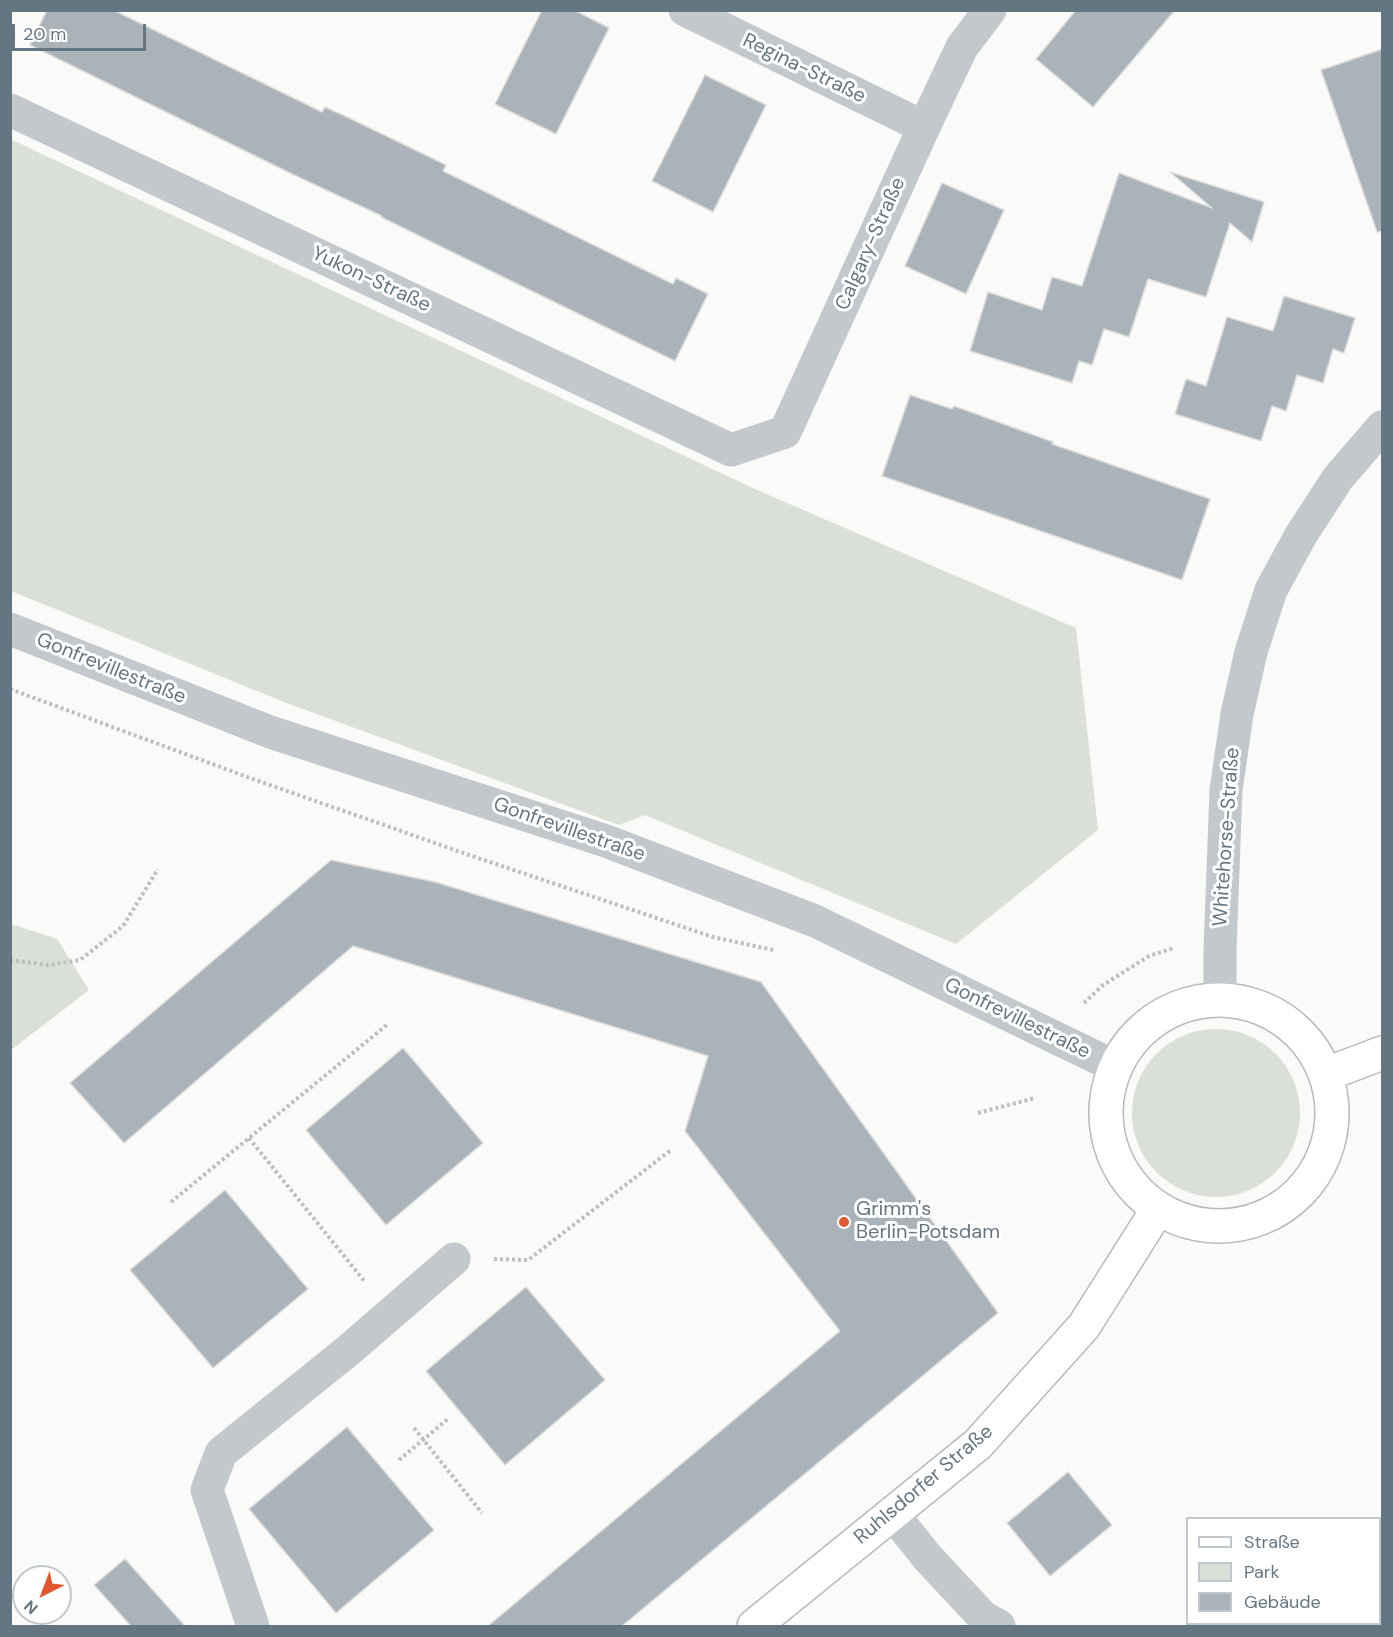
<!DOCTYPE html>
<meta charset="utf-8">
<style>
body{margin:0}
#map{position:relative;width:1393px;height:1637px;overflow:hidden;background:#fafaf8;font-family:"DM Sans",sans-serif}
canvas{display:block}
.frame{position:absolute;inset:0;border:12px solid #657683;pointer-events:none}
.legend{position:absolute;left:1186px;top:1517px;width:195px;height:108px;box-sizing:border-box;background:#fff;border:2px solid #c1c8cd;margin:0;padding:8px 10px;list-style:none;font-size:18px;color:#657683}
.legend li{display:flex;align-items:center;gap:12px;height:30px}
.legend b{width:30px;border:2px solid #c1c8cd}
.north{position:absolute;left:12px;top:1565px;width:60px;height:60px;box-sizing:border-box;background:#fff;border:2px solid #c1c8cd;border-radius:50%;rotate:222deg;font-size:16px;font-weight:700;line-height:24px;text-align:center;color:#657683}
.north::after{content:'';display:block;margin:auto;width:21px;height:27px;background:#e4572e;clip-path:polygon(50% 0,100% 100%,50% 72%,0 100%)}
.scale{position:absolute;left:12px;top:24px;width:134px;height:27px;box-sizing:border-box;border:3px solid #657683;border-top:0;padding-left:8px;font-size:18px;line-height:21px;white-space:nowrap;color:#657683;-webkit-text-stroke:4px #fff;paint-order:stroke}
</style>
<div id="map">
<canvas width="1393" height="1637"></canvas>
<div class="frame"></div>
<ul class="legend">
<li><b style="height:8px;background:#fff"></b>Straße</li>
<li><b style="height:16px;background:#dadfd7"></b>Park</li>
<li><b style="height:16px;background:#aab3b9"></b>Gebäude</li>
</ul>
<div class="north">N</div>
<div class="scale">20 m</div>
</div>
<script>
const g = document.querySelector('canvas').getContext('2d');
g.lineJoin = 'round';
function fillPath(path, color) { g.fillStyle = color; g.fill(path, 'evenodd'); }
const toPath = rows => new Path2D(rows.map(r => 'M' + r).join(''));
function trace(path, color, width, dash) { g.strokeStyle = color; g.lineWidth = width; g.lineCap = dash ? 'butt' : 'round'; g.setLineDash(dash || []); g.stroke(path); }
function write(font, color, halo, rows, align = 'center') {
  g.font = font + ' "DM Sans",sans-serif'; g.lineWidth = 6; g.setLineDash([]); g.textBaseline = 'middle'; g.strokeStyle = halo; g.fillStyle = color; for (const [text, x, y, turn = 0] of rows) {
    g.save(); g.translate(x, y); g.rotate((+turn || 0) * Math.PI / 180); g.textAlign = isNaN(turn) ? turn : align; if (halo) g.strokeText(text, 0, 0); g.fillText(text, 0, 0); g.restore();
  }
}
fillPath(toPath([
 [10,139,755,489,1076,628,1098,830,956,944,645,815,619,825,284,702,11,591],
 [11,924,57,939,89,990,11,1050],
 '1132 1113a84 84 0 1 1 168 0a84 84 0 1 1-168 0Z'
]), '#dadfd7');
const building = toPath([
 [47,10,113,10,322,112,325,107,349,118,446,165,443,171,673,284,676,278,708,294,675,361,446,249,381,217,382,216,292,174,30,45,47,10],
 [542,10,574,10,609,28,556,134,495,104,542,10],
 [1076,10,1175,10,1093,107,1036,59,1076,10],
 [1383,49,1383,231,1377,232,1321,70,1383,49],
 [705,75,766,105,713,212,652,181,705,75],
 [1170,172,1264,202,1252,242,1230,223,1206,297,1148,279,1129,337,1104,329,1092,365,1079,361,1072,383,970,351,988,292,1042,310,1052,277,1082,286,1119,173,1212,208,1170,172],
 [942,183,1004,210,966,294,905,266,942,183],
 [1284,296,1355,318,1344,353,1333,349,1323,383,1297,375,1286,411,1272,406,1261,441,1175,414,1186,379,1206,386,1227,317,1273,331,1284,296],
 [910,395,952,409,954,406,1053,442,1052,444,1210,499,1182,580,882,476,910,395],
 [331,860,435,882,761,982,998,1313,622,1626,488,1626,840,1331,685,1131,708,1056,353,946,124,1143,70,1083,331,860],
 [403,1048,483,1143,386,1225,306,1130,403,1048],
 [225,1190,308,1289,213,1368,130,1270,225,1190],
 [526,1287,605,1380,505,1465,426,1371,526,1287],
 [347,1427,434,1530,336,1613,249,1509,347,1427],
 [1068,1472,1112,1525,1050,1576,1007,1523,1068,1472],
 [125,1559,185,1626,131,1626,94,1585,125,1559]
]);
fillPath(building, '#aab3b9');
trace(building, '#dcdcda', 1.5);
const major = toPath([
 '1106 1113a113 113 0 1 1 226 0a113 113 0 1 1-226 0Z',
 [1327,1074,1382,1053],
 [754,1626,978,1444,1084,1326,1158,1209]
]);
trace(major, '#b5babe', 36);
trace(toPath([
 [10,689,250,778,472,856,713,937,773,950],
 [10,960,48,965,80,960,123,926,158,869],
 [1084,1003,1103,985,1149,956,1174,948],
 [978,1113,1035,1098],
 [249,1138,365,1282],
 [171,1202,388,1024],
 [494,1259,528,1260,671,1150],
 [414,1428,482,1513],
 [399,1460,449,1418]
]), '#bbbfc2', 4, [3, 3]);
trace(toPath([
 [685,10,924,127],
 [10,110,731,450,785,432,924,127,962,47,990,10],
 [10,629,270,732,606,841,815,921,1114,1066],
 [1220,998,1220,950,1226,790,1237,714,1251,652,1271,590,1301,535,1338,478,1382,427],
 [892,1513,928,1558,983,1617,999,1626],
 [253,1626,207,1490,221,1453,350,1349,454,1259]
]), '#c3c8cc', 33);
trace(major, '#fff', 33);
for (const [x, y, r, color] of [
 [844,1222,6,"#e4572e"]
]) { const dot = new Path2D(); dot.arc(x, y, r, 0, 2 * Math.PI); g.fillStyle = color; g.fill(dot); trace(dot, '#fff', 2); }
write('20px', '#657683', '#fff', [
 ["Regina-Straße",804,69,26],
 ["Calgary-Straße",871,244,-66],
 ["Yukon-Straße",371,280,25],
 ["Gonfrevillestraße",111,669,22],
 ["Gonfrevillestraße",569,830,19],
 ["Whitehorse-Straße",1227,837,-86],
 ["Gonfrevillestraße",1017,1019,26],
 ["Ruhlsdorfer Straße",924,1485,-40]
]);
write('20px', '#657683', '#fff', [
 ["Grimm's",856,1210],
 ["Berlin-Potsdam",856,1233]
], 'left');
</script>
